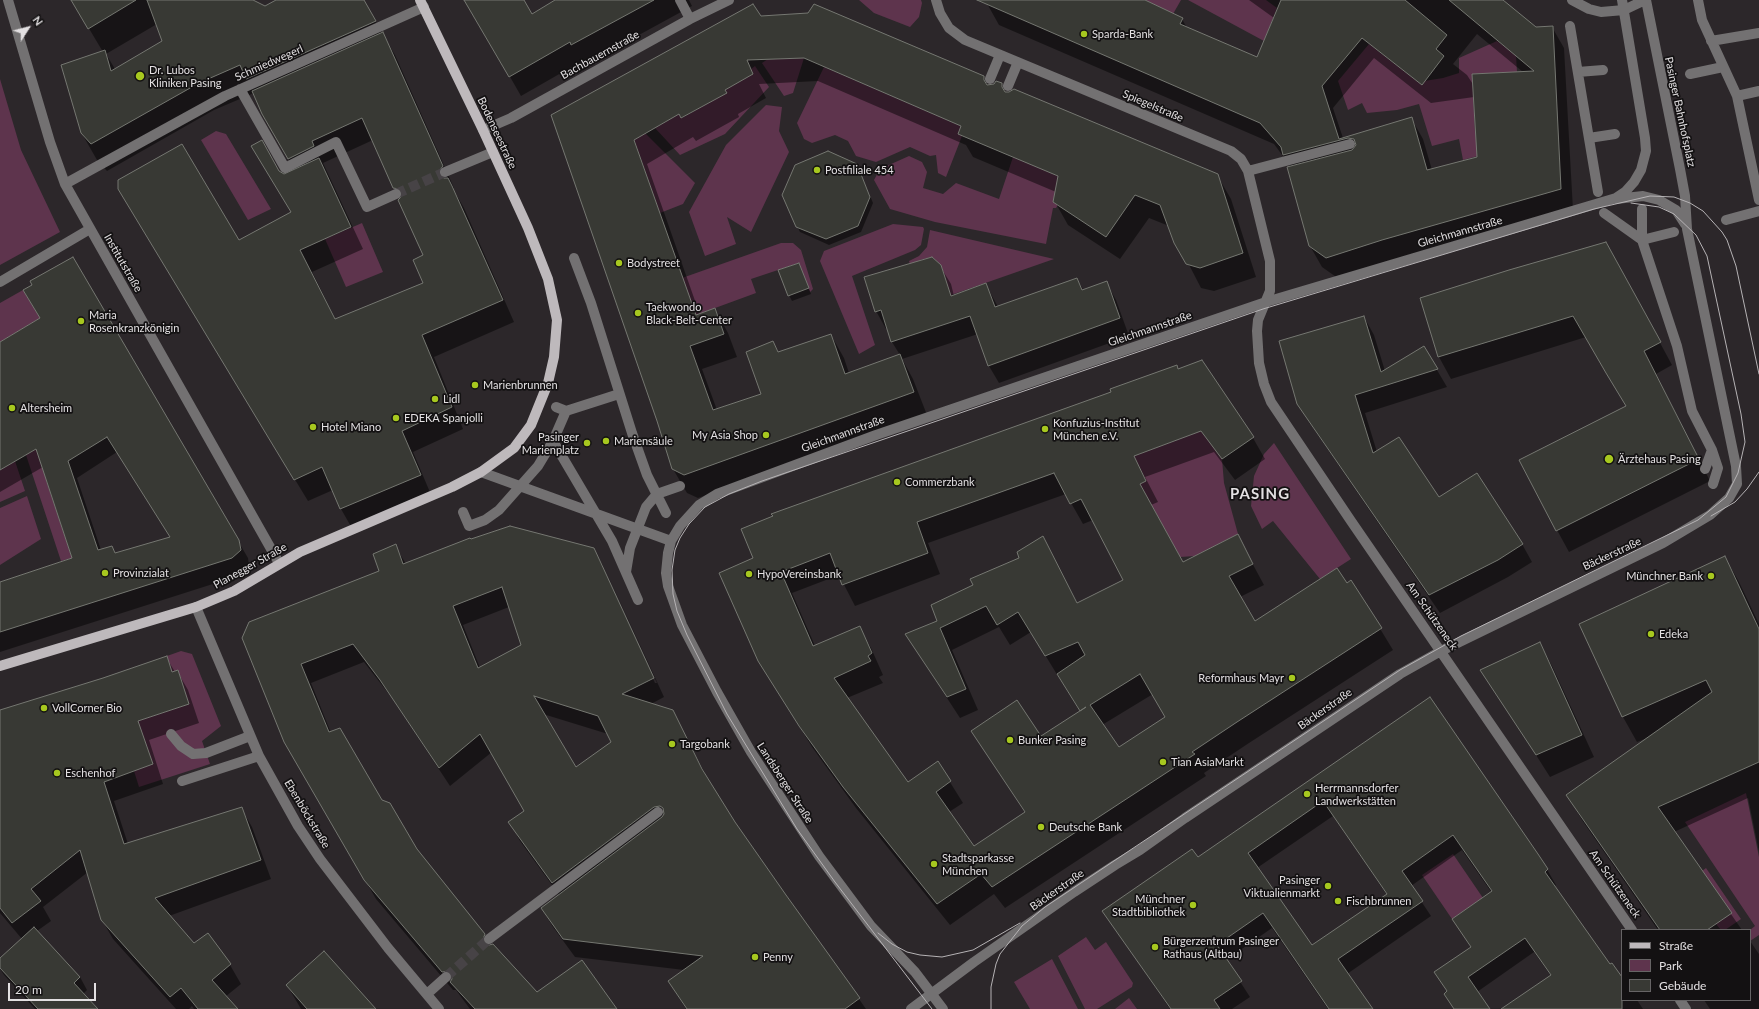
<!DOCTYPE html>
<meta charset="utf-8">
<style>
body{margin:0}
#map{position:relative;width:1759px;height:1009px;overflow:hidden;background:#2c272a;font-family:Lato,sans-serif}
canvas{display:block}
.legend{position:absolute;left:1621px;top:929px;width:130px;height:72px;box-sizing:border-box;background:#131112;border:1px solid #666465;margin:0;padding:5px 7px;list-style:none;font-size:12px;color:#e3e0e2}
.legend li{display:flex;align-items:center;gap:8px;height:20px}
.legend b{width:20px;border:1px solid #666465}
.north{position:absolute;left:8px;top:8px;width:40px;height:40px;-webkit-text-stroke:3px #131112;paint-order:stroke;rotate:54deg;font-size:11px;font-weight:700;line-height:16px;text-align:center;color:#e3e0e2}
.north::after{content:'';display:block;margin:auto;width:14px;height:18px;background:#e3e0e2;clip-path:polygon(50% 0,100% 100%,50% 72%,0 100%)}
.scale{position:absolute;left:8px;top:983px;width:88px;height:18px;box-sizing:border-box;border:2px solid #e3e0e2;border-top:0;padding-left:5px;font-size:12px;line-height:14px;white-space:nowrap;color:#e3e0e2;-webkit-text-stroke:3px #131112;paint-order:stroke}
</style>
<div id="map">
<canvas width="1759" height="1009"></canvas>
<ul class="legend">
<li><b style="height:5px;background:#beb9bc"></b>Straße</li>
<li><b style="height:11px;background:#5e344d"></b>Park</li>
<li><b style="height:11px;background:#383934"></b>Gebäude</li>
</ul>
<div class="north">N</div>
<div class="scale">20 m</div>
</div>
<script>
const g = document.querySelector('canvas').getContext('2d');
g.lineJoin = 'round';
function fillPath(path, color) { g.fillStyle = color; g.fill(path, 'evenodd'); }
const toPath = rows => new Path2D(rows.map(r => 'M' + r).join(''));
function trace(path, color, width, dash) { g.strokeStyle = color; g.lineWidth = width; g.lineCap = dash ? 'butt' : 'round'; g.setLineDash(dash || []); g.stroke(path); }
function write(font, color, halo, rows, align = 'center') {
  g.font = font + ' Lato,sans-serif'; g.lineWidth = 3.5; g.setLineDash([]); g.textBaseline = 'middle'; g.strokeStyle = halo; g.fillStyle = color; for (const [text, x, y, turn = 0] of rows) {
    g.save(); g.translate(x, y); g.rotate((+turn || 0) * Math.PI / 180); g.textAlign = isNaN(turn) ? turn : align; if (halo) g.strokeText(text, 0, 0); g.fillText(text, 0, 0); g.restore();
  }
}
fillPath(toPath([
 [859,0,921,0,922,3,919,17,910,27,874,13],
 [1145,0,1181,0,1173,14],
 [1188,0,1266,0,1277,8,1264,41],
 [1497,41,1516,55,1517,72,1472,74,1475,133,1507,148,1463,160,1459,139,1432,146,1419,104,1397,110,1367,113,1362,103,1348,110,1338,81,1369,44,1418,82,1443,78,1459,73,1459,58],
 [804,58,793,93,784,96,762,63,768,59],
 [755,66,769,87,725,134,680,155,655,128,679,114,682,118,726,93,725,90,753,74,751,69],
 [824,67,961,126,962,136,946,177,938,173,936,155,930,156,910,147,876,162,856,156,848,141,835,135,812,143,804,139,797,123],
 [0,79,21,150,60,232,0,265],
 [766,105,782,107,779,131,789,152,751,232,727,217,736,244,705,256,689,212,726,145],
 [640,128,695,183,683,204,660,213,632,133],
 [216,131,226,134,271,209,248,220,201,140],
 [909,156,922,162,927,172,923,188,943,194,956,183,999,199,1013,157,1061,177,1069,187,1056,208,1053,208,1046,244,935,222,890,209,874,180,880,169],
 [362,223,383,272,346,287,325,239],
 [893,224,923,227,924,229,921,245,915,250,852,276,875,345,859,354,820,261,824,251],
 [930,230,1054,259,951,295,941,265,932,257,920,260,918,274,913,276,909,261,919,256,927,247],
 [781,243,793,243,801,250,813,289,810,292,799,263,751,279,756,293,696,315,682,278],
 [23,290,40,318,0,342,0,303],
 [1201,431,1222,459,1224,483,1238,534,1195,556,1180,557,1140,484,1146,480,1134,456],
 [1274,443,1351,559,1320,579,1273,521,1262,529,1251,506,1254,476,1264,454],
 [45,444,68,461,71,471,46,480,72,558,61,561,26,455],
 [15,461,25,491,0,502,0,470],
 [27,496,41,539,0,565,0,508],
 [181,651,192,654,221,726,202,741,210,764,139,787,134,771,153,764,147,746,132,751,124,725,189,704,178,670,172,672,167,656],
 [1746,793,1759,857,1759,935,1750,941,1750,930,1755,926,1685,822],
 [1453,854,1483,898,1452,919,1422,875],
 [1706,868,1741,919,1725,930,1721,930,1716,924,1702,871],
 [1086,937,1095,950,1106,942,1133,983,1132,987,1097,1009,1085,1009,1058,956],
 [1052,959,1078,1009,1030,1009,1014,982],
 [1129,998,1137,1009,1115,1009]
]), '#5e344d');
fillPath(toPath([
 [72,0,233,0,311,27,295,0,363,0,395,55,454,188,453,189,464,208,514,322,434,357,463,429,413,452,432,497,353,530,341,509,333,490,308,501,132,211,239,241,292,213,261,141,281,175,295,171,263,114,254,93,214,110,107,171,97,160,81,132,103,52],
 [157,24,163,42,115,69,106,54],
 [373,140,401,199,424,256,424,283,336,320,312,272,363,249,323,163],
 [466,0,523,0,532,15,560,0,689,0,692,6,584,65,582,61,521,96],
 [985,0,1143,0,1182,19,1187,28,1257,58,1274,18,1249,0,1500,0,1536,28,1552,27,1564,48,1573,210,1339,279,1322,267,1310,246,1291,167,1274,144,999,25],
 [1477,34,1523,72,1474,86,1467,75,1453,64],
 [1374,58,1431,103,1474,97,1478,157,1432,170,1423,139,1411,118,1343,138,1333,108],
 [760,17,984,77,989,86,1001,84,1006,93,1217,175,1231,199,1256,277,1214,291,1201,288,1169,226,1149,218,1120,259,1068,225,1055,202,1056,192,973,157,966,145,818,81,759,84,766,98,738,114,739,117,696,141,693,137,647,164,700,315,715,309,728,333,737,357,702,369,717,410,762,395,773,342,779,353,831,335,844,358,849,373,900,355,892,342,888,328,886,329,876,311,940,266,951,284,954,296,986,285,998,307,1077,279,1084,291,1106,282,1116,300,1129,336,999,383,989,366,978,334,902,359,913,379,927,415,698,498,687,493,673,469,658,420,552,116],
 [857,165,873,203,861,232,829,245,800,232,797,226],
 [73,258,248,558,249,566,241,575,0,652,0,583,73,558,43,467,0,492,0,343,41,319],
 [117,452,170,537,116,554,112,547,101,550,77,478],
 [799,264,811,294,792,301,789,295],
 [1618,265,1672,365,1656,374,1710,481,1569,552,1557,530,1627,407,1586,337,1451,379,1439,357,1421,299],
 [1364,317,1374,335,1385,371,1424,348,1447,387,1365,413,1377,452,1439,498,1522,544,1532,562,1508,577,1440,613,1309,422,1298,403],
 [1201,361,1253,438,1265,459,1235,480,1214,452,1145,477,1158,502,1151,505,1183,563,1237,535,1264,585,1240,597,1255,623,1351,581,1393,650,1249,743,1204,773,1206,776,1005,908,994,894,950,925,856,808,812,747,772,682,720,574],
 [1066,494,1083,524,1093,520,1124,580,1078,604,1043,537,1020,559,975,585,939,622,906,635,960,718,978,710,952,650,999,627,1010,645,1031,632,1080,712,1041,738,972,732,1025,813,974,847,949,812,963,803,938,763,908,783,847,698,883,683,879,677,883,675,871,648,859,627,815,646,792,593,839,575,855,606,940,574,928,543],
 [1153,694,1166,718,1119,749,1102,725],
 [395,546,406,564,594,549,603,566,601,566,655,683,657,683,604,567,664,697,651,704,672,710,709,781,735,822,866,1009,686,1009,669,982,684,970,575,957,553,927,542,909,560,896,520,841,510,822,525,811,492,752,450,786,392,698,364,662,311,683,331,733,416,849,484,935,490,946,537,994,616,1009,470,1009,456,990,453,990,376,899,285,742,243,638,380,572],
 [509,607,522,646,480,668,463,625],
 [543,714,608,734,612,742,576,768],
 [1725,557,1739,582,1759,624,1759,852,1748,798,1674,832,1742,930,1658,930,1582,820,1567,795,1650,737,1637,742,1623,717],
 [1540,643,1552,666,1594,757,1550,777,1482,670],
 [166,657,175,672,177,671,188,690,199,723,149,740,163,784,114,801,128,844,241,808,252,827,271,879,169,916,194,945,207,934,230,965,241,984,225,997,236,1009,194,1009,192,1006,189,1009,176,1009,113,939,102,920,88,872,43,907,51,921,37,931,80,977,87,990,83,994,97,1009,35,1009,4,975,0,969,0,959,22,939,0,913,0,711,104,679],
 [1430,698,1538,854,1556,885,1554,886,1610,965,1622,979,1622,1000,1637,1000,1643,1009,1503,1009,1551,976,1534,952,1477,992,1489,1009,1454,1009,1445,994,1447,992,1435,972,1471,948,1453,919,1492,893,1462,850,1411,886,1431,916,1347,974,1371,1009,1328,1009,1272,928,1226,960,1250,997,1232,1009,1170,1009,1103,911,1197,858],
 [1333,816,1387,895,1312,947,1257,868],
 [1750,941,1759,954,1759,1009,1710,1009,1704,1000,1750,1000],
 [287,985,374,1009,301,1009]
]), '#0007');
const building = toPath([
 [71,0,136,0,88,29,71,0],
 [147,0,253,0,265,6,276,0,364,0,376,21,246,79,240,65,199,83,91,144,81,133,61,65,105,50,111,71,162,41,147,0],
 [464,0,524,0,532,14,555,0,654,0,571,45,570,42,509,77,464,0],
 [977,0,1145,0,1183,18,1180,24,1257,57,1281,0,1405,0,1447,35,1436,49,1444,56,1422,85,1362,38,1322,86,1339,139,1412,117,1427,170,1477,157,1472,74,1534,71,1449,0,1503,0,1536,27,1553,26,1561,189,1382,240,1326,258,1309,246,1287,167,1352,150,1356,145,1354,139,1348,138,1283,155,1281,147,1260,123,977,0],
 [753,4,761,16,808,13,814,4,984,76,984,80,987,85,994,84,996,81,1002,83,1002,87,1005,92,1009,92,1014,89,1218,174,1243,253,1200,268,1186,264,1174,243,1160,205,1135,195,1106,237,1053,202,1058,176,958,134,961,126,804,58,747,60,753,74,725,90,727,93,681,118,679,114,634,140,696,315,715,308,724,334,690,346,713,410,761,394,746,352,773,341,778,352,831,334,845,374,900,354,914,392,684,475,672,469,657,421,551,115,753,4],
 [383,32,443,166,439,171,439,175,444,178,448,178,452,186,503,300,422,335,452,407,402,431,421,475,340,509,322,467,294,480,118,189,118,180,182,144,239,240,291,212,251,146,262,140,279,171,284,174,319,158,351,227,300,250,335,319,423,283,413,260,423,255,398,200,401,197,402,192,399,189,393,188,362,118,312,141,314,146,288,159,262,114,252,91,383,32],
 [828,151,857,164,870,197,858,226,826,239,796,227,782,195,795,165,828,151],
 [1606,242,1661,342,1644,351,1699,459,1556,531,1519,460,1626,406,1606,373,1573,316,1438,357,1420,298,1509,270,1606,242],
 [73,257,239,540,241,550,232,558,0,632,0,582,72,558,36,449,0,470,0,342,40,318,23,290,32,285,30,281,73,257],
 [107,437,170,537,115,553,112,546,98,550,68,461,107,437],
 [932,257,941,265,951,296,986,283,995,307,1077,278,1082,290,1107,281,1120,318,988,366,970,316,891,342,881,310,875,312,864,277,932,257],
 [799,263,809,288,788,296,778,270,799,263],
 [1364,316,1381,372,1424,346,1438,369,1355,395,1373,453,1399,437,1439,497,1477,473,1523,544,1498,560,1429,595,1297,404,1279,341,1364,316],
 [1202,360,1254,437,1222,459,1201,431,1134,456,1146,481,1140,484,1183,562,1238,534,1253,564,1229,576,1255,621,1337,568,1347,583,1351,580,1382,628,1237,722,1192,752,1195,754,992,887,981,874,937,904,843,787,799,726,758,661,719,573,753,558,741,529,773,516,771,514,1111,392,1110,389,1177,365,1178,369,1202,360],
 [1054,473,1070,504,1081,499,1123,580,1077,603,1043,536,1017,552,1019,558,970,579,973,585,931,605,937,621,905,634,947,697,966,689,940,628,986,606,997,625,1018,612,1045,656,1078,642,1085,655,1057,674,1080,711,1086,707,1041,736,1017,700,971,731,1025,812,974,846,936,792,951,781,938,761,908,782,834,678,871,661,868,656,872,653,860,626,813,646,781,572,830,553,842,585,928,553,917,522,1054,473],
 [1140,674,1165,717,1119,747,1090,705,1140,674],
 [510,526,594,548,654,678,622,694,673,710,702,769,735,822,786,895,860,998,845,1009,687,1009,668,981,703,956,563,939,541,908,662,817,664,814,663,808,660,806,654,807,552,883,508,822,524,811,480,734,439,768,380,680,353,644,301,664,329,732,340,728,382,800,390,803,417,849,485,934,483,939,484,943,489,945,493,944,537,992,582,960,617,1009,475,1009,450,982,452,979,451,973,448,971,442,972,364,880,284,742,242,638,249,622,379,571,373,554,396,544,403,564,470,538,471,539,510,526],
 [502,587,521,645,478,668,453,606,502,587],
 [534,696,598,716,611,742,576,767,534,696],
 [1725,556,1759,629,1759,762,1658,807,1732,913,1707,930,1660,930,1566,795,1712,692,1706,680,1622,717,1579,624,1725,556],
 [1540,642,1582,735,1536,755,1480,670,1540,642],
 [167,656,172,672,178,670,189,704,138,721,153,764,104,782,124,844,242,807,261,860,155,898,194,943,208,933,231,964,212,980,238,1009,198,1009,181,988,170,997,101,920,80,850,31,889,41,901,12,923,0,908,0,710,103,678,167,656],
 [1430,697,1538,854,1548,869,1545,872,1610,964,1612,963,1622,977,1622,1009,1501,1009,1551,975,1525,938,1468,977,1490,1009,1454,1009,1444,994,1447,991,1434,972,1471,947,1452,919,1492,891,1453,835,1402,871,1423,901,1338,959,1373,1009,1329,1009,1263,913,1217,945,1242,981,1214,1000,1220,1009,1171,1009,1102,911,1192,849,1198,857,1430,697],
 [1323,801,1387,894,1312,945,1248,853,1323,801],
 [34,927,80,977,74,983,98,1009,38,1009,0,968,0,958,34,927],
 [324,951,376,1009,307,1009,286,985,324,951]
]);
fillPath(building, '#383934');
trace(building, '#757771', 1);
trace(toPath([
 [396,194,445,172],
 [446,977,489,939]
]), '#474346', 10, [10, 5]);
trace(toPath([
 [8,0,50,142,65,184,279,563],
 [680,0,690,19],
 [936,0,940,13,949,28,965,40,1231,151,1241,159,1248,171,1270,261,1270,291,1258,320,1257,331,1259,363,1264,384,1271,402,1351,521,1632,930],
 [1572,0,1589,9,1601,12,1624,10,1645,0],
 [1698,0,1702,20,1737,96,1759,200],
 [1570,26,1598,192],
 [1711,41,1759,33],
 [1578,72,1603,70],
 [1690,74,1723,67],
 [990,79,1000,55],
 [1008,86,1018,62],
 [240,89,285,168,336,142,367,207,396,194],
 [1737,96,1759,91],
 [483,130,511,118,690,19,729,0],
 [1589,138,1615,134],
 [1248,171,1350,144],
 [445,172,493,152],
 [65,184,225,96,424,7],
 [1616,199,1643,196,1659,200,1676,210,1685,224],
 [1642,209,1642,240,1677,346,1692,411,1712,450,1718,468,1713,484],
 [1604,213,1642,240,1674,232],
 [1726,220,1759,211],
 [574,258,591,303,632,433,647,475,666,513],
 [0,282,90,229],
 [556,407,566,411,619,394],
 [566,411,553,441,612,541,638,600],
 [1705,469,1712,450],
 [481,472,671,541],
 [463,512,469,526,485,520,499,510,538,466,553,441],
 [626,572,630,548,646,507,657,494,680,486],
 [196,607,259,756,298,826,320,859,388,948,439,1009],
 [171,734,181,746,193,754,206,753,250,736],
 [182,781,259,756],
 [489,939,658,812],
 [427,994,446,977],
 [1680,1000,1686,1009],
 [911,1009,974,962,1074,892,1115,865,1140,850,1185,818,1400,674,1441,651,1663,543,1710,515,1729,498,1737,484,1736,466,1687,229,1685,196,1680,169,1646,0],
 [943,1009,915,972,871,926,819,856,751,752,717,692,682,625,668,586,666,573,668,553,671,541,680,526,699,505,717,494,876,435,1266,302,1616,198,1625,192,1634,182,1641,170,1646,151,1645,138,1622,0]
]), '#737172', 10);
trace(toPath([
 [0,666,196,607,234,591,300,552,452,487,481,472,514,448,531,425,548,383,554,357,557,320,548,279,528,228,483,130,420,0]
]), '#beb9bc', 10);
trace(toPath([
 [1711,516,1735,502,1747,489,1759,472],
 [878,933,892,944,907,952,920,955,942,957,973,950,1020,923],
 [932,1009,835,882,797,829,727,714,687,635,677,611,673,594,672,570,675,550,680,538,689,524,705,507,729,494,762,481,1263,309,1594,209,1650,196,1674,197,1690,203,1703,211,1722,232,1727,240,1736,266,1759,374],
 [991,1009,991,987,996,964,1000,954,1022,926,1045,907,1400,670,1461,636,1698,520,1726,497,1738,473,1745,442,1741,414,1707,256,1696,235,1674,214,1659,207,1631,203]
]), '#b6b3b5', 1);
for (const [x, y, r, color] of [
 [1084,34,4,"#a7c81f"],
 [140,76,5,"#a7c81f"],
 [817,170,4,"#a7c81f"],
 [619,263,4,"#a7c81f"],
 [638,313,4,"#a7c81f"],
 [81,321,4,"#a7c81f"],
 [475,385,4,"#a7c81f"],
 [435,399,4,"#a7c81f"],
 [12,408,4,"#a7c81f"],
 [396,418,4,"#a7c81f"],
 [313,427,4,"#a7c81f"],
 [1045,429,4,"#a7c81f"],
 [766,435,4,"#a7c81f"],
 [606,441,4,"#a7c81f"],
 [587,443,4,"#a7c81f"],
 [1609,459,5,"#a7c81f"],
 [897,482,4,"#a7c81f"],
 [105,573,4,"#a7c81f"],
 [749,574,4,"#a7c81f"],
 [1711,576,4,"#a7c81f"],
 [1651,634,4,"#a7c81f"],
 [1292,678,4,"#a7c81f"],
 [44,708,4,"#a7c81f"],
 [1010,740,4,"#a7c81f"],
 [672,744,4,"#a7c81f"],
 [1163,762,4,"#a7c81f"],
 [57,773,4,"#a7c81f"],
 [1307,794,4,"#a7c81f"],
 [1041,827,4,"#a7c81f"],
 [934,864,4,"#a7c81f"],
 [1328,886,4,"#a7c81f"],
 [1338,901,4,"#a7c81f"],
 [1193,905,4,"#a7c81f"],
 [1155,947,4,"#a7c81f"],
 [755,957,4,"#a7c81f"]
]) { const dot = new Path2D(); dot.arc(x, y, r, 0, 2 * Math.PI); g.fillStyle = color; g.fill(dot); trace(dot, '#131112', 1.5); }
write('11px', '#e3e0e2', '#131112', [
 ["Sparda-Bank",1092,34],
 ["Dr. Lubos",149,70],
 ["Kliniken Pasing",149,83],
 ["Postfiliale 454",825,170],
 ["Bodystreet",627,263],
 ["Taekwondo",646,307],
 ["Black-Belt-Center",646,320],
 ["Maria",89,315],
 ["Rosenkranzkönigin",89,328],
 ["Marienbrunnen",483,385],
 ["Lidl",443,399],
 ["Altersheim",20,408],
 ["EDEKA Spanjolli",404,418],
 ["Konfuzius-Institut",1053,423],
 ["München e.V.",1053,436],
 ["Hotel Miano",321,427],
 ["My Asia Shop",758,435,"right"],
 ["Pasinger",579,437,"right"],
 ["Marienplatz",579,450,"right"],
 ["Mariensäule",614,441],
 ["Ärztehaus Pasing",1618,459],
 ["Commerzbank",905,482],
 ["Provinzialat",113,573],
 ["HypoVereinsbank",757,574],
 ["Münchner Bank",1703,576,"right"],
 ["Edeka",1659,634],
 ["Reformhaus Mayr",1284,678,"right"],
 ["VollCorner Bio",52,708],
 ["Bunker Pasing",1018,740],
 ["Targobank",680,744],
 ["Tian AsiaMarkt",1171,762],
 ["Eschenhof",65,773],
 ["Herrmannsdorfer",1315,788],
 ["Landwerkstätten",1315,801],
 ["Deutsche Bank",1049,827],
 ["Stadtsparkasse",942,858],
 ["München",942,871],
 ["Pasinger",1320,880,"right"],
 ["Viktualienmarkt",1320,893,"right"],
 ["Münchner",1185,899,"right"],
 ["Stadtbibliothek",1185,912,"right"],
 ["Fischbrunnen",1346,901],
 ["Bürgerzentrum Pasinger",1163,941],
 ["Rathaus (Altbau)",1163,954],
 ["Penny",763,957]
], 'left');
write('11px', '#e3e0e2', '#131112', [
 ["Bachbauernstraße",600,55,-29],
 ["Schmiedwegerl",269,63,-24],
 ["Spiegelstraße",1153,106,23],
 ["Pasinger Bahnhofsplatz",1680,112,78],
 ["Bodenseestraße",497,133,65],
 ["Gleichmannstraße",1460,232,-16],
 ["Institutstraße",123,263,60],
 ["Gleichmannstraße",1150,329,-19],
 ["Gleichmannstraße",843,434,-20],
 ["Bäckerstraße",1612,554,-25],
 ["Planegger Straße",250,566,-29],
 ["Am Schützeneck",1432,616,55],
 ["Bäckerstraße",1325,709,-35],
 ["Landsberger Straße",785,783,57],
 ["Ebenböckstraße",307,814,59],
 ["Am Schützeneck",1615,884,55],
 ["Bäckerstraße",1057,890,-35]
]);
g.letterSpacing = '1px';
write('bold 15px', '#e3e0e2', '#131112', [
 ["PASING",1260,494]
]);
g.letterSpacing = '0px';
</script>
